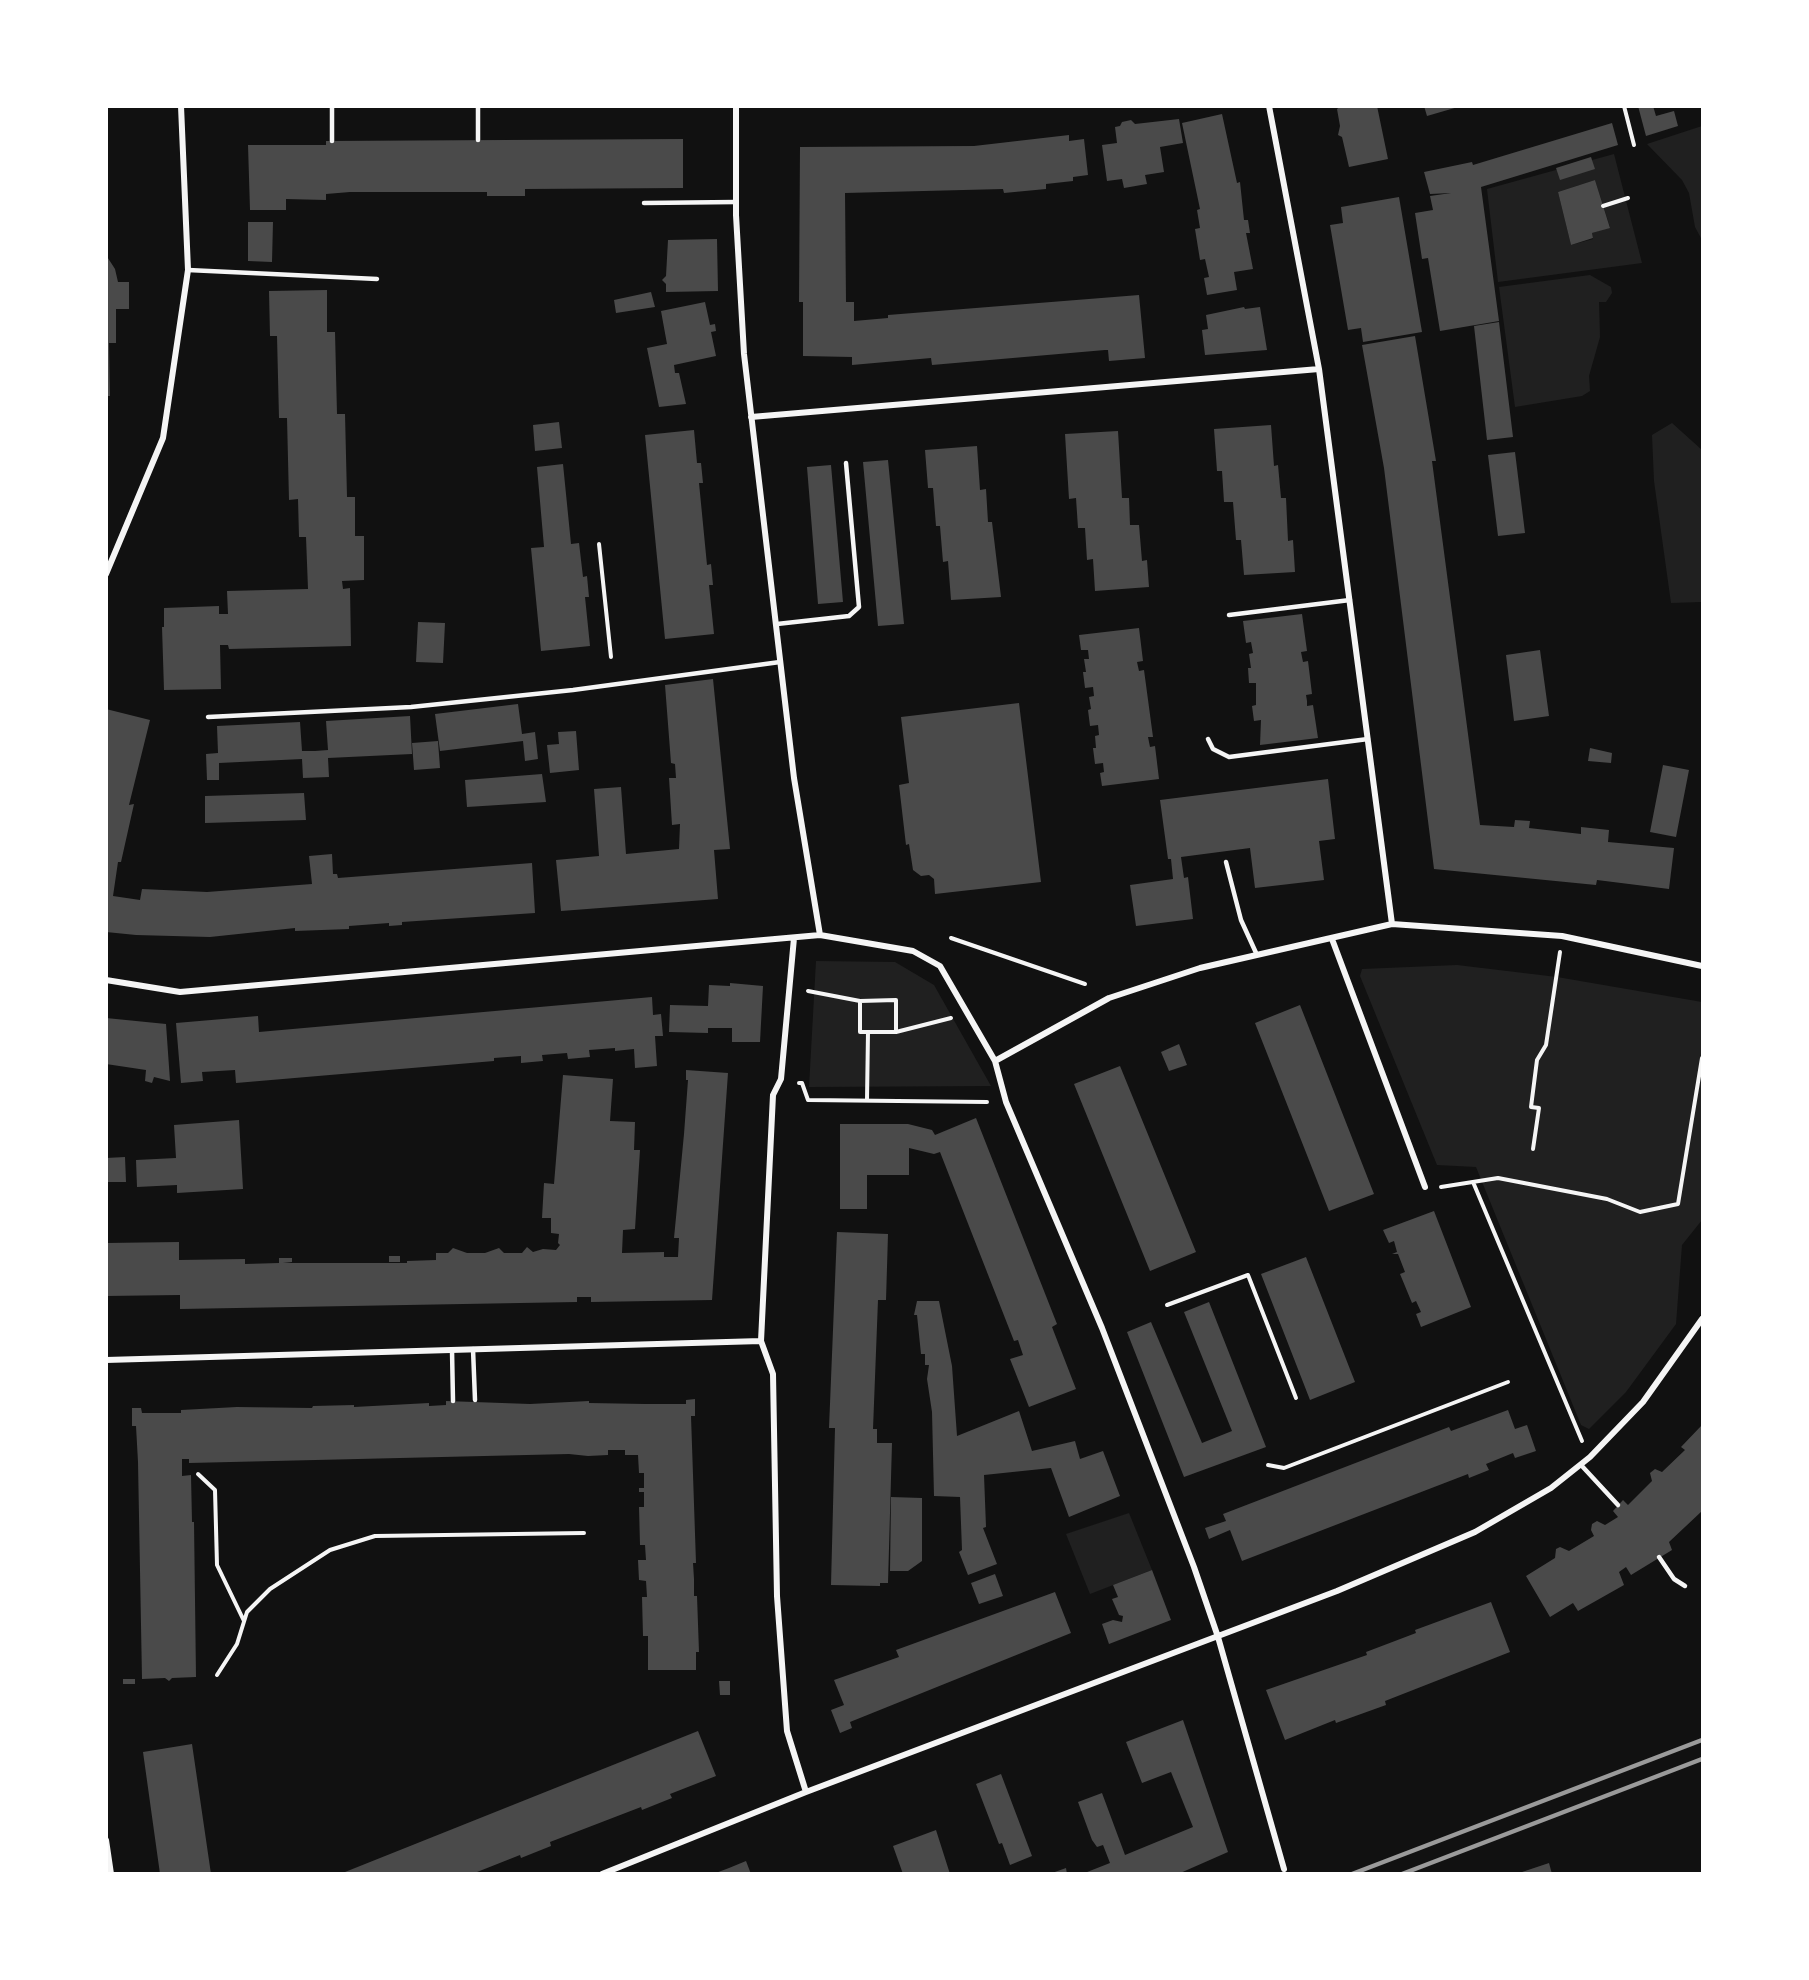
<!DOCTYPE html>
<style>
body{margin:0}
#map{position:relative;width:1809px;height:1980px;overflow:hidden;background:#111;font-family:"Exo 2",sans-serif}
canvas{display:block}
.frame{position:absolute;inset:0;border:108px solid #fff;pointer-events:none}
</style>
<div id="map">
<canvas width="1809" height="1980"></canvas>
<div class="frame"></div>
</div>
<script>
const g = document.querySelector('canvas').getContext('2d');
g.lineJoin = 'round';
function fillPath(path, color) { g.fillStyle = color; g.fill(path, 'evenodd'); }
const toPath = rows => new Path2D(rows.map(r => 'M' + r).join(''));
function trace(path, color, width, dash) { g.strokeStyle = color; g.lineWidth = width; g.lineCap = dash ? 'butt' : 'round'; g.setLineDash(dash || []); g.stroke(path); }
fillPath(toPath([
 [1702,126,1702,240,1695,227,1689,193,1682,180,1647,144],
 [1614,154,1642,263,1498,282,1487,189],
 [1595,180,1610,227,1592,233,1593,239,1571,245,1558,192],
 [1590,275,1611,287,1612,293,1606,302,1599,302,1600,337,1589,376,1590,391,1582,396,1515,407,1499,287],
 [1672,423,1702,450,1701,602,1671,603,1654,481,1652,435],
 [816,961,895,962,934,985,991,1086,809,1087],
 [1457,965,1557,977,1702,1002,1702,1220,1682,1245,1676,1324,1626,1392,1589,1429,1581,1425,1476,1167,1437,1165,1360,976,1362,969],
 [1129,1513,1152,1570,1090,1594,1066,1534]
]), '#202020');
fillPath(toPath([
 [1341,106,1377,106,1388,159,1349,167,1342,137,1338,135,1340,126,1337,109],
 [1424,106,1458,106,1458,107,1427,116],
 [1638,106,1653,106,1656,116,1674,111,1678,126,1646,136],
 [1222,114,1237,183,1240,182,1244,220,1248,220,1250,233,1246,233,1253,269,1234,272,1237,290,1207,295,1204,278,1209,277,1205,259,1200,260,1195,229,1200,228,1197,210,1200,209,1182,123],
 [1179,119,1183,143,1160,147,1164,172,1145,175,1147,184,1124,188,1122,179,1107,181,1102,145,1117,143,1115,127,1120,126,1122,122,1131,120,1135,124],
 [1612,123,1618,145,1481,187,1499,321,1440,331,1428,258,1422,259,1415,213,1433,210,1430,196,1451,193,1430,194,1424,172,1472,162,1473,165],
 [1069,135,1069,141,1084,139,1088,175,1073,177,1073,181,1046,184,1046,189,1004,193,1003,189,845,193,846,302,854,302,854,321,888,318,888,315,1139,295,1145,358,1109,361,1108,350,1105,350,932,365,931,358,852,365,852,357,803,356,803,302,799,302,800,147,974,146],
 [683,139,683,188,525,189,525,196,487,196,487,192,350,192,326,194,326,200,286,199,286,210,250,210,248,145,326,145,326,141],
 [1591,157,1595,169,1560,180,1556,168],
 [1595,180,1610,228,1592,233,1593,238,1571,245,1558,192],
 [1399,197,1422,332,1363,342,1361,328,1348,330,1330,225,1343,223,1341,207],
 [248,222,273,222,272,262,248,261],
 [717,239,718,291,666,292,666,284,662,280,666,276,668,240],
 [106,255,115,269,118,282,129,282,129,309,116,309,116,343,109,343,110,396,106,396],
 [327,290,327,332,335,332,337,414,345,414,347,497,355,497,355,536,364,536,364,580,342,581,343,589,350,588,351,646,229,649,228,645,220,645,221,689,164,690,162,627,164,627,164,608,219,606,219,614,228,614,227,591,308,589,306,537,299,537,298,499,289,500,287,418,279,418,277,336,270,336,269,291],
 [651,292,655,307,616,313,614,300],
 [705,302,710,325,715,324,716,331,711,332,716,356,674,365,675,373,679,373,686,404,659,407,647,348,667,344,661,311],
 [1244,307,1245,309,1260,307,1267,350,1205,355,1202,330,1208,329,1206,315],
 [1499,322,1513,437,1487,440,1474,326],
 [1415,336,1436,461,1432,461,1480,825,1514,827,1515,820,1530,821,1529,828,1581,834,1581,827,1609,830,1608,842,1674,848,1669,889,1597,880,1596,885,1434,869,1384,468,1362,345],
 [559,422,562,448,535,451,533,425],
 [1271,425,1274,466,1278,465,1281,498,1286,498,1288,541,1293,540,1295,572,1244,575,1241,540,1236,540,1233,502,1224,502,1222,471,1217,471,1214,429],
 [694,430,697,463,701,463,703,483,699,483,707,565,711,564,713,585,709,585,714,634,665,639,645,435],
 [1118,431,1122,498,1129,498,1130,525,1139,525,1142,561,1147,560,1149,587,1095,591,1093,559,1087,560,1085,528,1078,528,1076,498,1069,499,1065,434],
 [977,446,980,490,986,489,988,522,992,522,1001,597,951,600,948,561,943,562,940,526,936,526,933,488,928,488,925,450],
 [1515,452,1525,533,1498,536,1488,455],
 [888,460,904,624,878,626,863,462],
 [563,464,571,544,579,543,583,577,587,576,589,597,585,597,590,646,541,651,531,548,544,547,537,467],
 [831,465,843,602,818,604,807,467],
 [1302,614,1307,651,1301,652,1303,662,1308,661,1312,694,1306,695,1307,701,1307,706,1313,705,1318,738,1260,745,1261,720,1254,721,1252,706,1256,705,1256,683,1249,683,1248,668,1251,668,1249,654,1253,653,1251,642,1246,643,1243,621],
 [418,622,445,623,443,663,416,662],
 [1139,628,1143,661,1137,662,1139,671,1144,670,1153,737,1148,737,1150,747,1155,746,1159,779,1102,786,1100,773,1104,772,1103,763,1095,764,1093,748,1096,748,1095,736,1099,735,1098,725,1090,726,1088,710,1091,709,1089,697,1094,696,1093,687,1085,688,1083,672,1086,672,1084,659,1089,659,1088,650,1081,650,1079,635],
 [1540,650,1549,716,1514,721,1506,655],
 [713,679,730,849,714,850,718,899,561,911,556,860,599,856,594,789,621,787,626,854,679,849,680,824,672,825,669,778,676,778,675,764,671,763,665,685],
 [1019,703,1041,882,935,894,934,879,929,875,921,876,913,870,909,844,906,845,899,785,909,783,901,717],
 [518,704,522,734,535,732,538,759,525,761,523,741,440,751,435,714],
 [106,709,150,720,129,805,134,804,121,862,118,862,113,896,140,900,142,889,207,892,312,884,309,856,332,854,333,874,337,874,338,878,532,863,535,913,402,922,402,925,389,926,389,923,349,926,349,929,295,931,295,928,210,937,136,935,106,932],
 [410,716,412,754,328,758,329,777,303,778,302,759,219,763,219,780,207,780,206,754,218,753,217,726,300,722,302,751,315,751,328,750,326,721],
 [576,731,579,770,550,773,547,745,559,744,558,732],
 [438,741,440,768,414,770,412,743],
 [1590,748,1612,753,1611,763,1588,761],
 [1663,765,1689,770,1676,837,1650,832],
 [542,774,546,802,467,807,465,780],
 [1328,779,1335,839,1319,841,1324,880,1255,888,1250,848,1181,857,1184,878,1188,877,1193,919,1136,926,1130,885,1173,879,1171,859,1168,859,1160,800],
 [304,793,306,820,205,823,205,796],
 [730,983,763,986,760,1042,732,1042,732,1028,708,1028,708,1033,669,1032,670,1005,708,1006,709,985,730,986],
 [652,997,653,1015,661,1014,663,1036,655,1036,657,1066,635,1068,634,1049,615,1051,615,1048,589,1050,590,1057,568,1059,567,1053,542,1055,543,1061,521,1063,521,1056,494,1058,494,1061,236,1083,235,1070,202,1072,203,1081,181,1083,176,1023,258,1016,259,1032],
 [1300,1005,1374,1194,1329,1211,1255,1023],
 [106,1018,166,1024,170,1081,154,1077,152,1083,145,1081,146,1070,106,1064],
 [1179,1044,1187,1065,1169,1071,1161,1052],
 [1120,1066,1196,1252,1150,1271,1074,1084],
 [686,1070,728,1073,712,1300,591,1302,591,1297,577,1297,577,1302,180,1309,180,1295,106,1296,106,1243,179,1242,179,1260,245,1259,245,1264,279,1263,279,1258,292,1258,292,1262,283,1263,407,1263,407,1261,436,1260,436,1253,448,1253,453,1248,467,1253,485,1253,499,1248,504,1253,522,1253,527,1247,533,1252,543,1249,556,1250,560,1245,558,1243,559,1234,551,1233,551,1218,542,1218,544,1183,554,1184,563,1075,613,1079,610,1121,635,1122,634,1150,640,1150,635,1229,623,1230,622,1253,664,1252,664,1257,678,1257,679,1238,674,1238,684,1134,688,1080,686,1080],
 [976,1118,1057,1324,1052,1327,1076,1389,1029,1407,1010,1359,1023,1355,1018,1340,1014,1341,940,1152,934,1154,909,1148,909,1175,867,1175,867,1209,840,1209,840,1124,908,1124,932,1130,935,1135],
 [239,1120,243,1189,177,1193,177,1185,137,1187,136,1160,176,1158,174,1125],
 [125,1157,126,1182,106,1182,106,1158],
 [1434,1211,1471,1307,1421,1327,1416,1314,1421,1312,1416,1301,1412,1303,1400,1274,1405,1272,1398,1254,1392,1254,1397,1252,1394,1241,1389,1243,1383,1230],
 [837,1232,888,1234,886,1300,878,1300,873,1429,877,1429,877,1443,892,1443,888,1583,880,1583,880,1586,831,1585,835,1428,829,1428],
 [389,1256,400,1256,400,1262,389,1262],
 [1306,1257,1355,1382,1310,1400,1261,1274],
 [917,1301,939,1301,952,1366,957,1436,1019,1411,1032,1451,1075,1441,1080,1459,1103,1451,1120,1496,1069,1517,1051,1468,984,1475,986,1527,983,1528,997,1564,968,1575,959,1552,962,1550,960,1497,934,1496,932,1412,927,1379,929,1365,925,1365,925,1354,921,1354,917,1315,914,1315],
 [1209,1302,1266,1447,1184,1477,1127,1332,1151,1322,1202,1443,1232,1431,1184,1312],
 [695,1399,695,1416,691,1416,696,1563,693,1563,694,1579,694,1596,697,1596,699,1652,696,1652,696,1670,648,1670,648,1636,643,1636,642,1597,647,1597,646,1581,639,1580,638,1560,646,1560,645,1545,640,1545,639,1507,644,1507,644,1492,639,1492,639,1488,644,1488,644,1473,639,1473,638,1455,625,1455,625,1450,608,1450,608,1455,588,1456,569,1454,189,1463,189,1459,182,1459,182,1476,191,1475,192,1522,194,1522,196,1677,172,1678,169,1681,165,1678,142,1679,138,1462,136,1426,132,1426,132,1408,141,1408,142,1413,181,1413,181,1410,237,1407,312,1408,313,1406,354,1405,354,1407,429,1403,429,1406,446,1405,446,1401,530,1404,589,1401,589,1403,645,1404,686,1404,686,1400],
 [1508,1410,1515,1429,1527,1425,1536,1451,1515,1458,1513,1453,1486,1464,1489,1470,1469,1478,1468,1474,1242,1561,1230,1530,1209,1539,1205,1528,1226,1521,1223,1514,1449,1427,1451,1431],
 [1702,1425,1702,1511,1669,1542,1672,1550,1631,1575,1626,1567,1619,1572,1624,1585,1578,1611,1573,1603,1550,1617,1526,1576,1555,1558,1556,1549,1560,1547,1569,1551,1594,1536,1591,1530,1592,1524,1597,1521,1605,1525,1618,1517,1613,1511,1623,1500,1628,1505,1652,1481,1650,1473,1655,1469,1662,1472,1685,1450,1681,1447],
 [891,1497,922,1498,922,1561,908,1571,890,1571],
 [1152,1570,1171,1620,1109,1644,1102,1624,1113,1620,1122,1622,1123,1616,1119,1615,1112,1599,1118,1597,1113,1585],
 [995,1574,1003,1596,979,1604,971,1583],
 [1055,1592,1071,1633,850,1722,852,1728,840,1733,831,1710,844,1705,834,1680,899,1657,896,1650],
 [1491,1602,1510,1652,1385,1701,1386,1705,1336,1723,1335,1720,1285,1740,1266,1690,1367,1655,1366,1652,1416,1633,1415,1630],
 [123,1679,135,1679,135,1684,123,1684],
 [719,1681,730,1681,730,1695,720,1695],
 [1183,1720,1228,1852,1178,1874,1082,1874,1110,1863,1103,1845,1097,1847,1092,1840,1078,1802,1102,1793,1125,1855,1193,1827,1171,1772,1142,1783,1126,1742],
 [698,1731,716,1776,670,1794,672,1798,642,1810,641,1807,550,1842,551,1846,521,1858,520,1855,472,1874,340,1874],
 [192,1744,211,1874,160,1874,143,1752],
 [1001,1774,1032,1856,1010,1865,1002,1843,999,1844,976,1784],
 [936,1830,950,1874,903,1874,893,1846],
 [746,1861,751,1874,713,1874,729,1868],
 [1549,1863,1552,1874,1519,1874,1519,1873],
 [1066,1868,1067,1874,1052,1874,1052,1873]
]), '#4a4a4a');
trace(toPath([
 [1624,106,1634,145],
 [1603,206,1628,198],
 [599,544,611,657],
 [951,938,1085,984],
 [808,991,860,1001,860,1032,896,1032,896,1000,860,1001],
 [896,1032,951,1018],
 [799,1083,802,1083,808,1100,987,1102],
 [867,1100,868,1032],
 [1533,1149,1539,1108,1531,1107,1537,1060,1546,1045,1560,952],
 [1473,1182,1582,1441],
 [1441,1187,1498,1178,1607,1199,1640,1212,1678,1204,1702,1058],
 [1167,1305,1248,1275,1296,1398],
 [1268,1465,1284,1468,1508,1382],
 [198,1474,215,1490,217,1565,244,1621],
 [217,1675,237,1644,247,1612,270,1589,330,1550,375,1536,584,1533]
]), '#f5f5f5', 4);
trace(toPath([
 [332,106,332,141],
 [478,106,478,140],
 [644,203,736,202],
 [188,270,377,279],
 [1229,615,1350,600],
 [777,624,849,616,859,607,846,463],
 [208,717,411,707,573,690,780,662],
 [1208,739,1213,749,1229,757,1368,739],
 [1226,862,1241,920,1257,955],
 [473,1349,475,1400],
 [452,1350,453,1401],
 [1581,1465,1618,1505],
 [1659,1557,1674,1579,1685,1586]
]), '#f5f5f5', 4.5);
trace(toPath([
 [736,106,736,215,744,354,794,778,820,935],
 [1269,106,1319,369,1392,924],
 [751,417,1319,369],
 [106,574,163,438,188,270,181,106],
 [794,938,781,1079,773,1095,761,1341,773,1374,777,1596,787,1731,806,1792],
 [1332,939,1425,1187],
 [106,980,180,992,820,935,913,951,940,966,995,1061,1006,1102,1102,1328,1194,1567,1218,1637,1284,1869],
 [995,1061,1109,998,1200,968,1392,924,1562,936,1702,966],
 [106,1360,761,1341],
 [106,1840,111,1874],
 [602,1874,806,1792,1337,1591,1475,1532,1551,1488,1590,1457,1643,1402,1702,1319]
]), '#f5f5f5', 6);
trace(toPath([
 [1352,1874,1702,1740],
 [1402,1874,1702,1759]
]), '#9a9a9a', 4.5);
</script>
